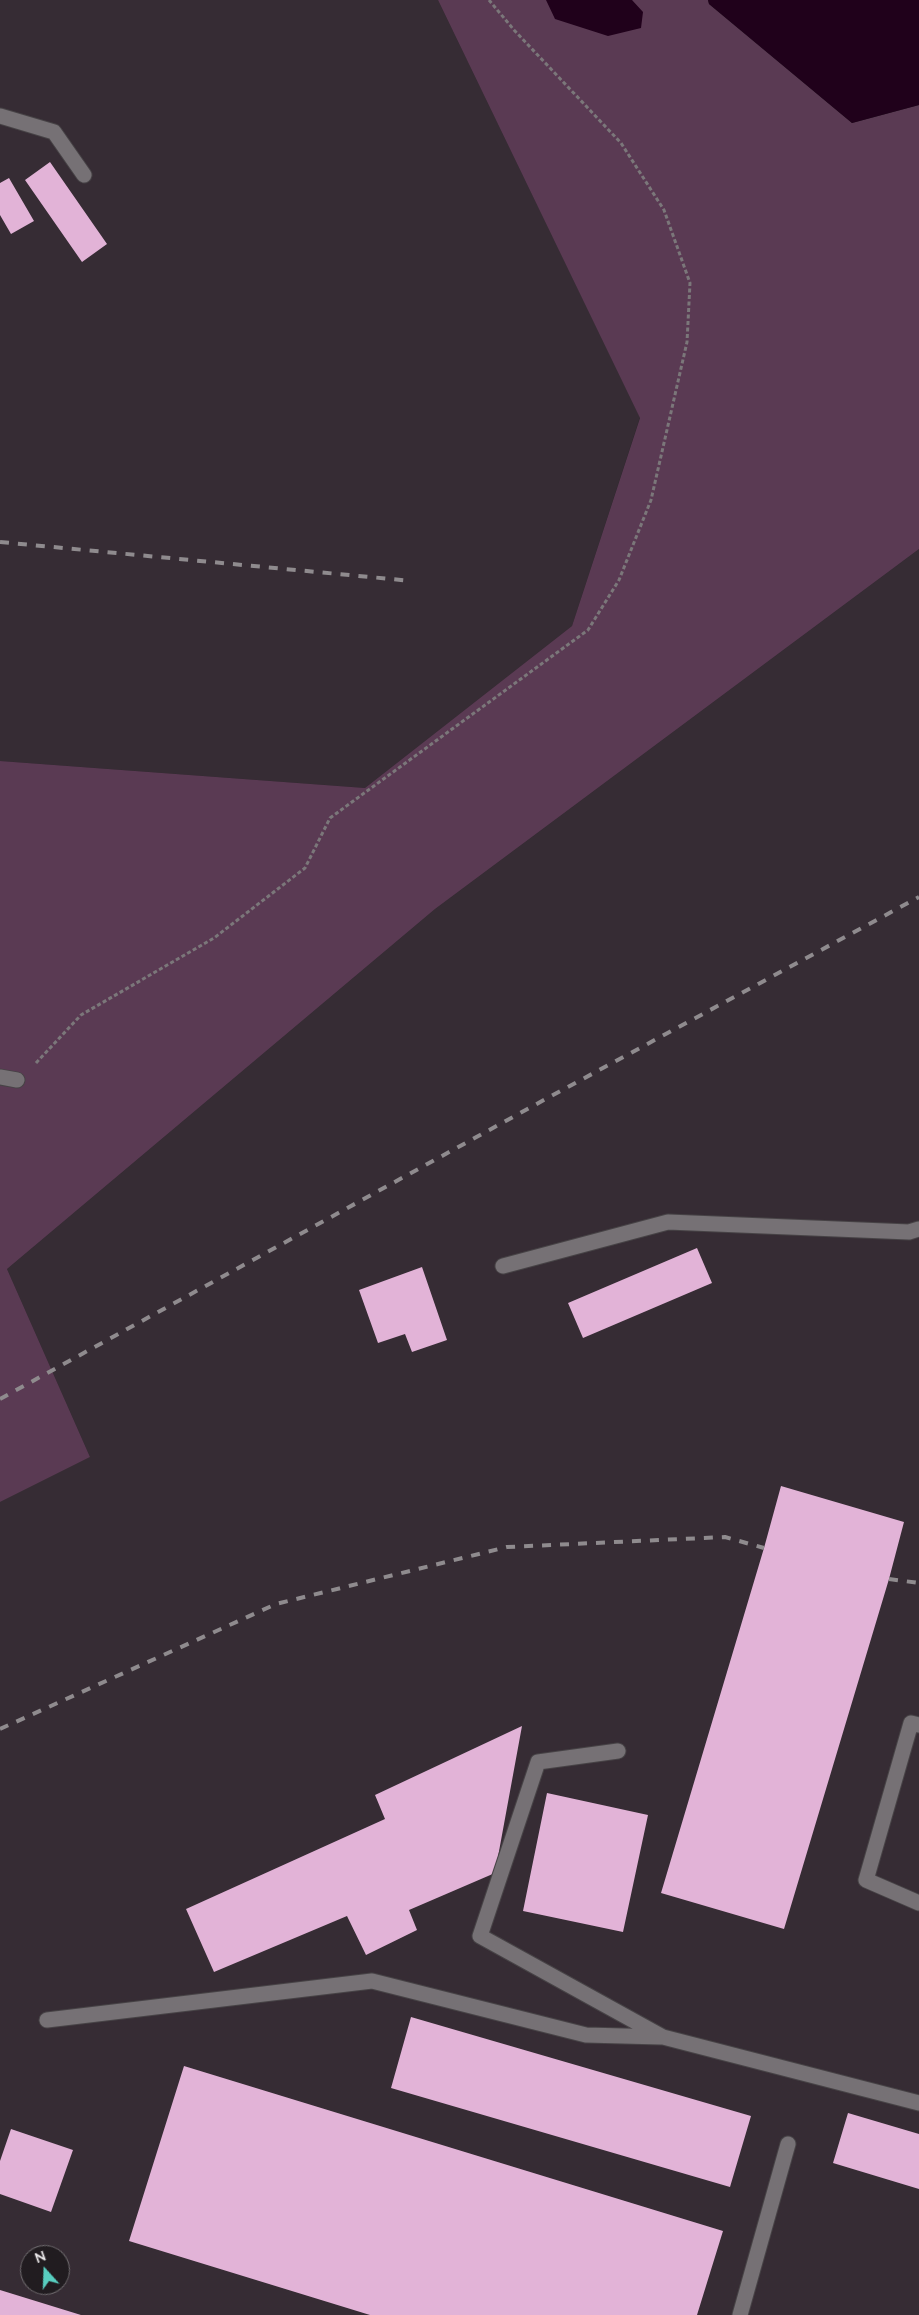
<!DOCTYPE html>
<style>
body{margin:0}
#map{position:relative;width:919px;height:2315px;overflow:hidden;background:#2a2629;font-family:Mulish,sans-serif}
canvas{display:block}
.north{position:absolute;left:20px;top:2245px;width:50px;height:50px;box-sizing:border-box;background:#211c20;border:1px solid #726e71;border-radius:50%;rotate:340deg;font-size:14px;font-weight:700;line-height:20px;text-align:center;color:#ebe8ea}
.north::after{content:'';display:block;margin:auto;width:18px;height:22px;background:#58cec0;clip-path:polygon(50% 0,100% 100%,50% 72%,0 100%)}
</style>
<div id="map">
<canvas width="919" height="2315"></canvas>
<div class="north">N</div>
</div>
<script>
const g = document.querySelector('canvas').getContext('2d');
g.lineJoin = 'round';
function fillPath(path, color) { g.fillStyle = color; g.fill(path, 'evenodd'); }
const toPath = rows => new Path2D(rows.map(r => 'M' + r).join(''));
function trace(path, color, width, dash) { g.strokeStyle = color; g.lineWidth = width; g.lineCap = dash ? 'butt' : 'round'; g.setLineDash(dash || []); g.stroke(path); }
fillPath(toPath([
 [0,0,438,0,640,417,572,626,365,788,0,761],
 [919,549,919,2315,0,2315,0,1502,90,1457,7,1269,435,909],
 [30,2255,60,2255,60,2285,30,2285]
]), '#362c34');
fillPath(toPath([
 [438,0,708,0,709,4,852,123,919,105,919,549,435,909,7,1269,90,1457,0,1502,0,761,365,788,572,626,640,418]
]), '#5a3a53');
fillPath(toPath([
 [546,0,632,0,643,12,641,28,608,36,555,19],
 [708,0,919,0,919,105,852,123,709,4]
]), '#20011b');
fillPath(toPath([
 [50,162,107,244,82,262,25,180],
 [9,178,34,221,11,234,0,215,0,183],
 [697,1248,712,1283,583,1338,568,1303],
 [422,1267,447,1340,412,1352,405,1334,378,1343,359,1290],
 [781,1486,904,1522,889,1579,784,1929,661,1893,764,1548],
 [522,1726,495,1873,409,1910,417,1930,366,1955,347,1916,214,1972,186,1909,385,1819,375,1795],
 [547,1793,648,1815,623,1932,523,1911],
 [411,2017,751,2116,730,2187,391,2088],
 [184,2066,723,2231,697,2315,370,2315,129,2241],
 [848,2113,919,2134,919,2189,833,2163],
 [11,2129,73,2150,51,2212,0,2194,0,2161],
 [0,2290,81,2315,0,2315]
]), '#e2b3d7');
const minor = toPath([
 [0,116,54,132,84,175],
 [0,1077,17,1080],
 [503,1266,668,1222,909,1232,919,1229],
 [919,1725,911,1723,866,1880,919,1903],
 [618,1751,538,1762,480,1936,663,2037,919,2103],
 [47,2020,372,1981,586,2035,661,2037],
 [740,2315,788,2144]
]);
trace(minor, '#474346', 17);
trace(toPath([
 [36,1063,81,1015,214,938,305,868,330,818,588,630,619,580,651,500,687,342,690,283,664,210,621,143,514,30,489,0]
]), '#7b777a', 3, [4, 2.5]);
trace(minor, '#767175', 15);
trace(toPath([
 [0,542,412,581],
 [0,1399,542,1101,919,897],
 [889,1579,919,1583],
 [0,1729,276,1604,507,1547,725,1537,764,1548]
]), '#8f8b8e', 4, [9, 9]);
</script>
